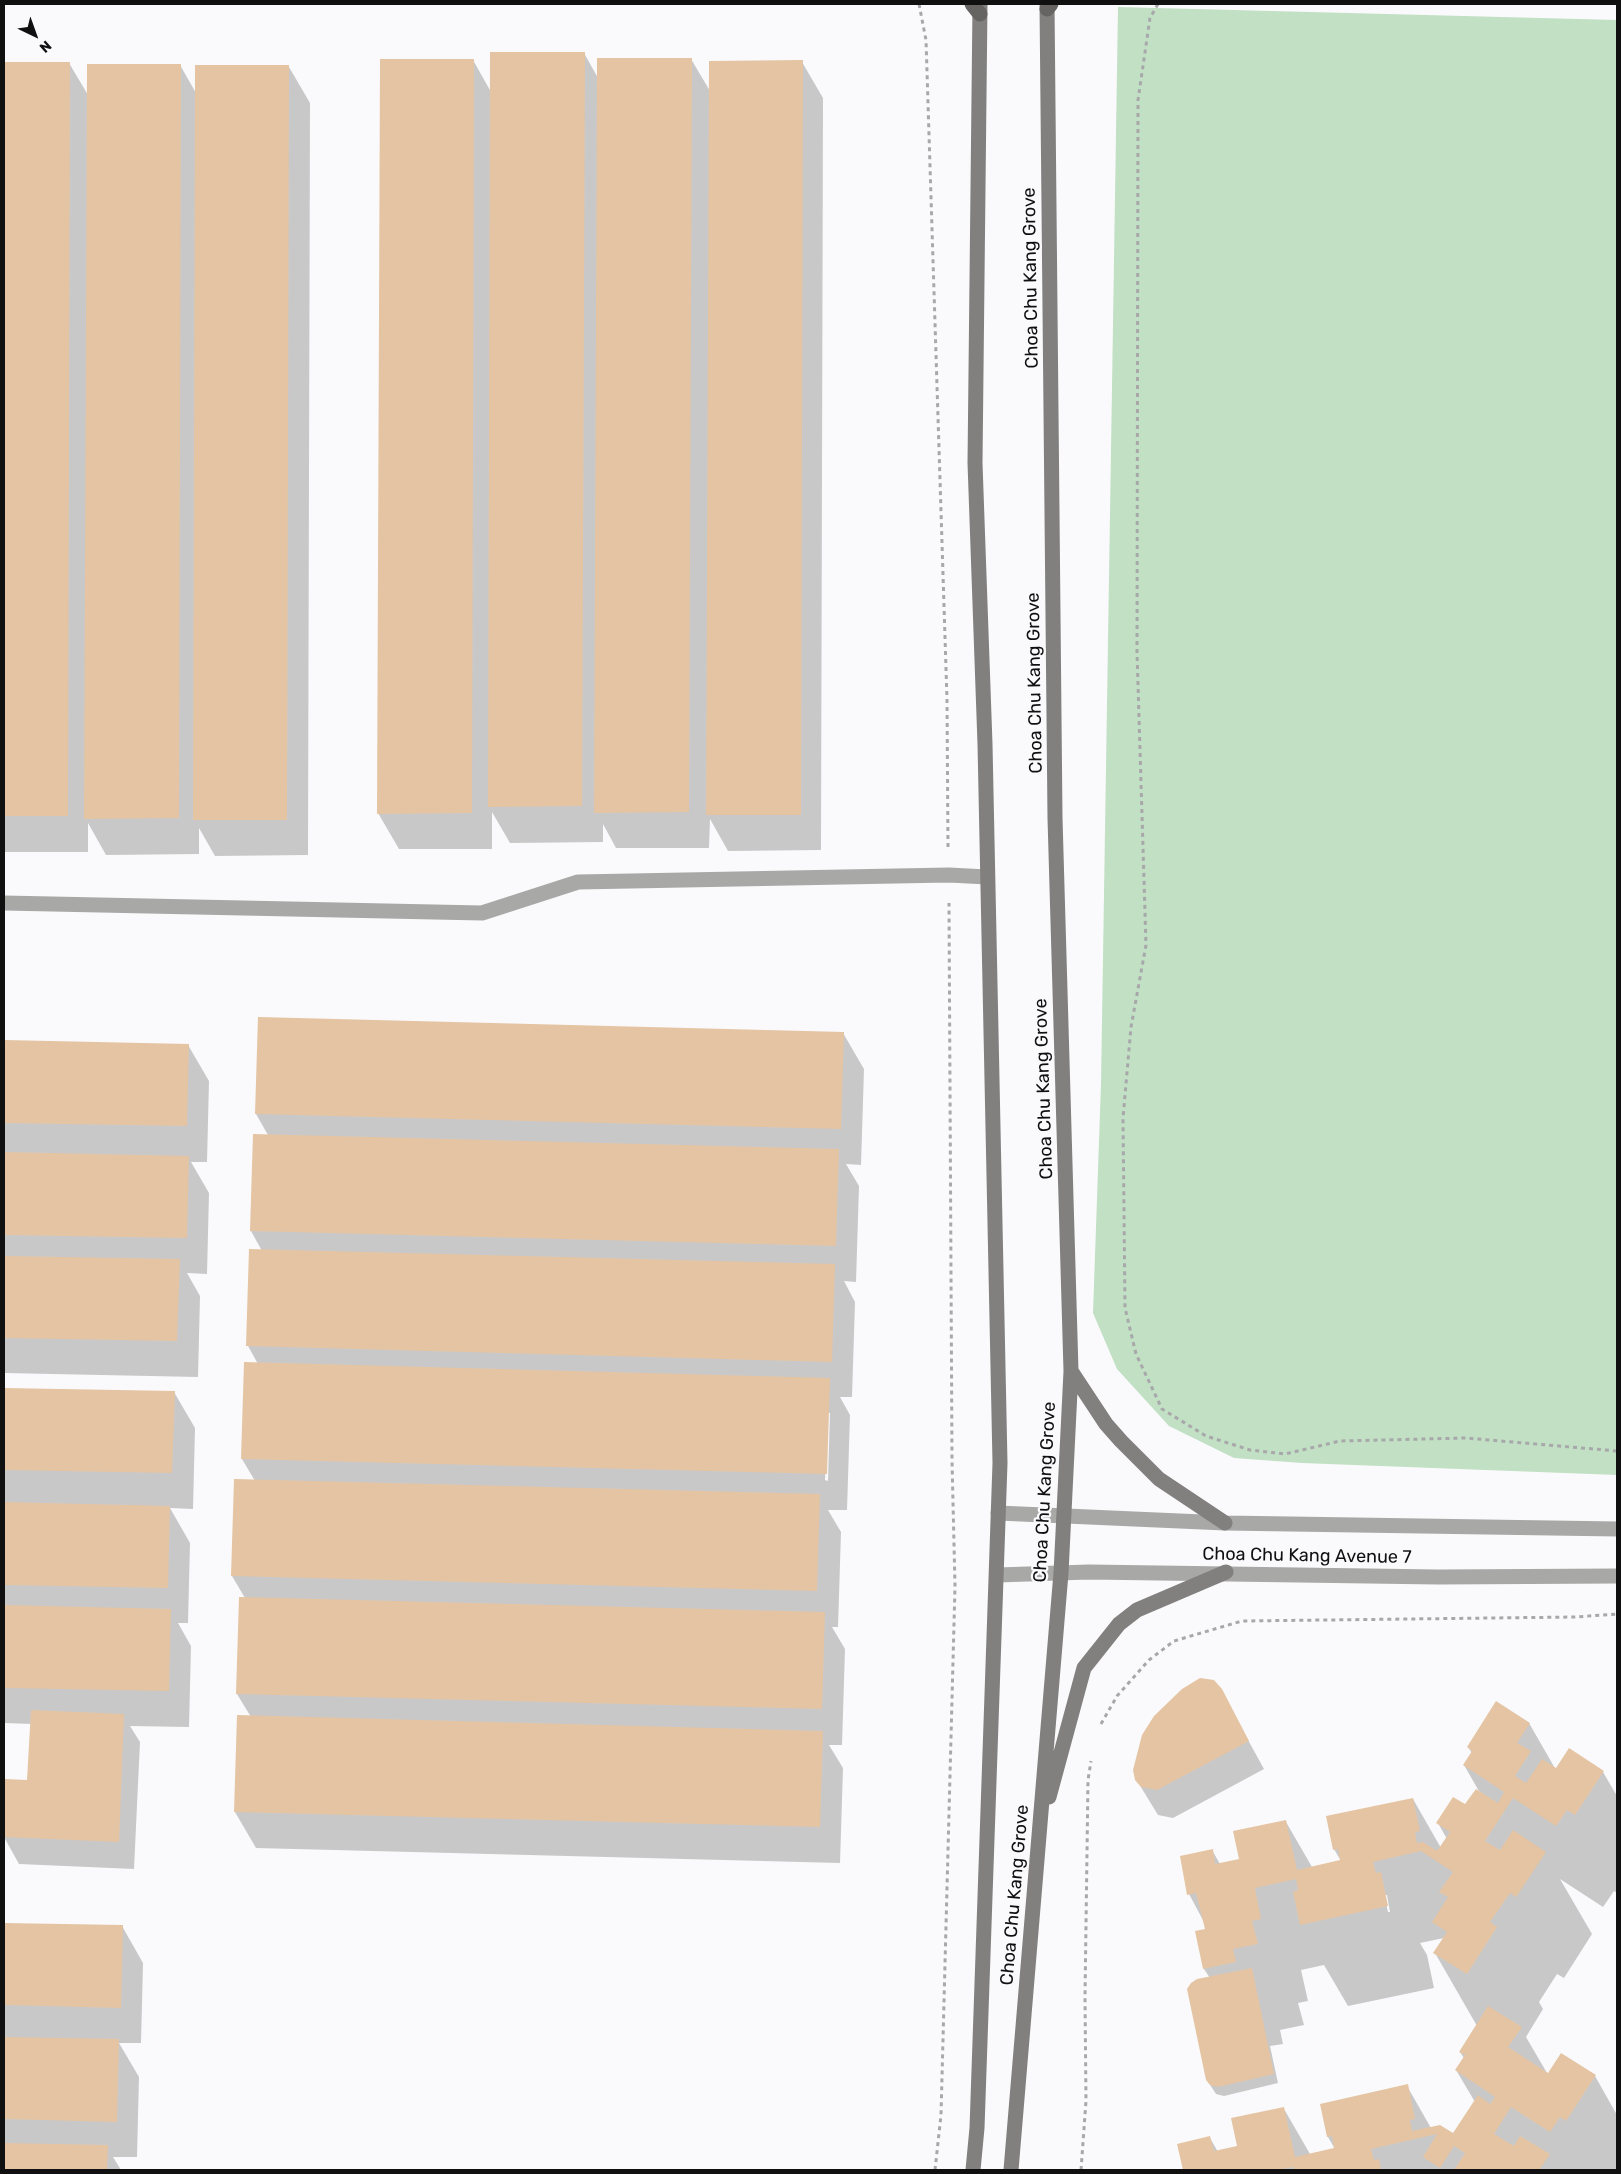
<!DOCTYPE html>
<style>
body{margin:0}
#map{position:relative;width:1621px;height:2174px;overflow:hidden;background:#fafafc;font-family:Rubik,sans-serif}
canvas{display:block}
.frame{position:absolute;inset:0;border:5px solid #101011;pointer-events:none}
.north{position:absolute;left:10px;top:10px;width:50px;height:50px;-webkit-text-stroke:4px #fafafc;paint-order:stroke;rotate:138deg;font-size:14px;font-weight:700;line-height:20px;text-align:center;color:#101011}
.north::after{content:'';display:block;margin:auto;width:18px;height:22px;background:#101011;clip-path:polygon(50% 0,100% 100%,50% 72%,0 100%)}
</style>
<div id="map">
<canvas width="1621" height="2174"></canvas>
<div class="frame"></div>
<div class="north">N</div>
</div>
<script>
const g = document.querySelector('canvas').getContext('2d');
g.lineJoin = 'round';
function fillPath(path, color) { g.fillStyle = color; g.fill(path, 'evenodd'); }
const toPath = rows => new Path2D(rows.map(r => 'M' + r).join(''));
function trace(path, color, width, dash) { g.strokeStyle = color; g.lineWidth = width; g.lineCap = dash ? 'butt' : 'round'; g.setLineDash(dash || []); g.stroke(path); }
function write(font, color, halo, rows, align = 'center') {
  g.font = font + ' Rubik,sans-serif'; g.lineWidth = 4.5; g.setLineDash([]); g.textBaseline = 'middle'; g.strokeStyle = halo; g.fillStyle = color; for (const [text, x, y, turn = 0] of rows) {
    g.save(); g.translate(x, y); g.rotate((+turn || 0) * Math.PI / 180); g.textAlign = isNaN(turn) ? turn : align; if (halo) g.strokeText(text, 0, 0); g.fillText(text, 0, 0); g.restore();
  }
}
fillPath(toPath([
 [1118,7,1617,20,1617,1475,1302,1463,1234,1458,1169,1426,1117,1369,1093,1313,1101,1084]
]), '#c1e0c4');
fillPath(toPath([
 [584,53,598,78,691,59,710,91,802,62,823,98,821,850,728,851,710,819,709,848,616,848,603,824,603,842,510,843,492,812,492,849,399,849,378,813,473,60,491,92],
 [4,63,69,63,88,95,180,65,196,93,289,67,310,103,308,855,215,856,199,828,199,854,106,855,88,823,88,852,4,852],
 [843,1033,864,1069,861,1165,846,1164,859,1186,856,1282,844,1281,855,1302,852,1397,840,1397,850,1415,847,1510,828,1510,841,1532,838,1627,832,1627,845,1649,842,1745,829,1745,843,1768,840,1863,256,1848,235,1812,251,1717,237,1694,245,1598,232,1576,255,1481,242,1459,258,1364,248,1346,262,1251,251,1231,268,1135,256,1114],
 [828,1413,830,1413,828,1481,825,1480],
 [4,1041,188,1045,209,1081,207,1162,191,1162,209,1193,207,1274,187,1273,200,1296,198,1377,4,1373],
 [4,1389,174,1392,195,1428,193,1509,170,1508,190,1543,188,1623,178,1623,191,1646,189,1727,130,1726,140,1742,134,1869,19,1864,4,1837,6,1781,29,1782,32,1724,4,1723],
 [1220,1689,1264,1769,1173,1818,1158,1815,1136,1779],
 [1529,1723,1556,1770,1603,1772,1617,1796,1617,1893,1614,1891,1603,1907,1560,1879,1592,1934,1564,1978,1557,1974,1539,2002,1543,2009,1526,2037,1547,2073,1595,2076,1617,2115,1617,2170,1184,2170,1179,2145,1210,2138,1218,2152,1239,2147,1284,2109,1310,2154,1335,2149,1328,2137,1321,2105,1407,2086,1431,2128,1453,2135,1475,2102,1456,2070,1464,2058,1460,2052,1477,2026,1435,1953,1444,1938,1420,1943,1427,1955,1434,1988,1348,2006,1324,1965,1301,1970,1308,2001,1298,2003,1304,2025,1280,2030,1283,2044,1270,2046,1278,2083,1224,2096,1216,2094,1207,2080,1210,1978,1204,1969,1206,1930,1204,1922,1189,1894,1212,1850,1220,1864,1241,1860,1286,1822,1312,1867,1341,1861,1334,1849,1413,1799,1441,1848,1447,1839,1438,1823,1465,1806,1480,1793,1464,1765,1472,1753,1468,1747],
 [1384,1895,1387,1895,1390,1912,1388,1912],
 [4,1924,122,1926,143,1963,141,2043,119,2043,139,2077,137,2157,113,2157,121,2170,4,2170]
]), '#0003');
fillPath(toPath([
 [490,52,585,52,582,806,488,807],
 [597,58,692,58,689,812,594,813],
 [380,59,474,59,472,813,377,814],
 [803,60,801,815,706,815,709,61],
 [4,62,70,62,68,816,4,816],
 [87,64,181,64,179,818,84,819],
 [195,65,289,65,287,820,193,820],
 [258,1017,844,1032,841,1129,255,1114],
 [4,1040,189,1044,187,1126,4,1123],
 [253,1134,839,1149,836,1246,250,1231],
 [4,1152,189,1156,187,1238,4,1235],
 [249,1249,835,1264,832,1362,246,1346],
 [4,1256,180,1259,177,1341,4,1338],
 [244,1362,830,1378,827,1474,241,1459],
 [4,1388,175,1391,172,1473,4,1470],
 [234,1479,820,1494,817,1591,231,1576],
 [4,1502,170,1506,168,1588,4,1585],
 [239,1597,825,1612,822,1709,236,1694],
 [4,1605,171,1609,169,1691,4,1688],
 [1200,1678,1214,1680,1222,1689,1249,1741,1157,1790,1141,1787,1135,1780,1133,1770,1142,1735,1154,1716,1182,1689],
 [1496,1701,1530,1723,1517,1743,1531,1751,1515,1776,1526,1783,1542,1759,1556,1768,1569,1748,1604,1771,1575,1815,1567,1810,1556,1826,1513,1798,1485,1841,1500,1850,1513,1830,1546,1852,1516,1897,1510,1893,1490,1922,1497,1927,1467,1974,1433,1953,1447,1932,1432,1922,1448,1897,1439,1892,1453,1872,1421,1851,1373,1862,1376,1873,1381,1872,1388,1906,1300,1925,1293,1892,1298,1890,1296,1879,1255,1888,1261,1919,1252,1921,1258,1944,1233,1949,1236,1962,1203,1969,1195,1931,1205,1929,1196,1893,1187,1895,1180,1856,1213,1849,1215,1864,1239,1859,1233,1831,1286,1820,1297,1870,1340,1860,1338,1849,1333,1850,1326,1816,1413,1798,1420,1831,1415,1832,1417,1843,1423,1842,1437,1851,1450,1832,1436,1823,1453,1797,1465,1804,1476,1789,1498,1803,1504,1792,1463,1765,1472,1751,1467,1747],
 [31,1710,124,1714,119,1842,4,1837,5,1779,27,1780],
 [237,1715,823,1731,820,1827,234,1812],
 [4,1923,123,1925,121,2008,4,2005],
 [1252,1968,1274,2074,1218,2087,1210,2085,1206,2080,1187,1989,1191,1983,1197,1979],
 [1488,2006,1522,2027,1508,2047,1548,2073,1561,2053,1596,2075,1566,2121,1560,2117,1550,2132,1511,2107,1494,2134,1514,2146,1520,2136,1550,2154,1539,2170,1454,2170,1465,2153,1454,2146,1440,2168,1423,2157,1437,2134,1371,2149,1374,2160,1379,2159,1381,2170,1294,2170,1293,2167,1277,2170,1183,2170,1177,2144,1210,2136,1214,2151,1237,2146,1231,2118,1284,2107,1295,2157,1334,2148,1332,2136,1327,2137,1320,2104,1408,2084,1415,2119,1410,2120,1412,2131,1440,2125,1453,2133,1478,2095,1490,2104,1495,2097,1455,2070,1465,2055,1459,2052],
 [4,2037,119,2039,117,2122,4,2119],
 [4,2143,108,2145,107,2170,4,2170]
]), '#e4c4a2');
trace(toPath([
 [919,4,926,40,947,700,948,847],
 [1158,4,1150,18,1138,100,1137,652,1146,945,1131,1027,1123,1118,1125,1308,1136,1354,1162,1409,1206,1436,1250,1450,1285,1454,1340,1441,1466,1438,1617,1451],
 [1101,1724,1117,1696,1149,1660,1174,1641,1242,1621,1575,1617,1617,1614],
 [935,2170,941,2115,955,1586,952,1460,949,903],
 [1081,2170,1086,2101,1085,1997,1088,1780,1091,1761]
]), '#a8a8aa', 3, [4, 4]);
trace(toPath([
 [4,903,482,913,578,882,949,875,987,877]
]), '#a8a8a7', 15);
trace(toPath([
 [998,1513,1225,1523,1617,1529],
 [997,1575,1089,1572,1438,1577,1617,1576]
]), '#a8a8a7', 15);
trace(toPath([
 [1071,1371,1106,1424,1121,1441,1159,1479,1225,1523],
 [1049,1797,1084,1668,1119,1624,1137,1610,1226,1572],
 [973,2170,977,2128,1000,1463,985,744,975,463,980,4],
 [1011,2170,1061,1573,1071,1371,1055,818,1047,4]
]), '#81807f', 15);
trace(toPath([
 [972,4,980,14],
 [1047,9,1051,4]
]), '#656463', 15);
write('18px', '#101011', '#fafafc', [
 ["Choa Chu Kang Grove",1031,278,-91],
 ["Choa Chu Kang Grove",1035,683,-91],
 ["Choa Chu Kang Grove",1044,1089,-92],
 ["Choa Chu Kang Grove",1045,1492,-87],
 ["Choa Chu Kang Avenue 7",1307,1556,1],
 ["Choa Chu Kang Grove",1015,1895,-85]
]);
</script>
